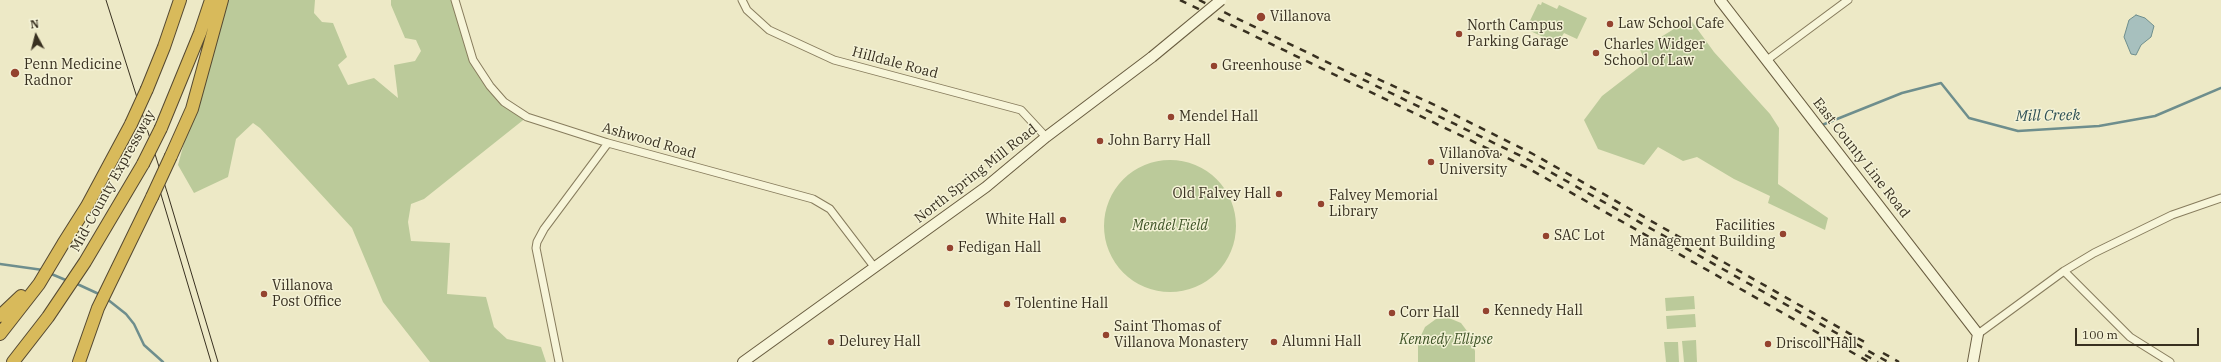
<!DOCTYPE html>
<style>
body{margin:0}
#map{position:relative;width:2221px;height:362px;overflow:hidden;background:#ede9c6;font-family:"IBM Plex Serif",serif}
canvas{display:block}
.north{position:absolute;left:16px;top:16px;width:40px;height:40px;-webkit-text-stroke:3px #f4f2d6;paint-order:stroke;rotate:353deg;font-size:11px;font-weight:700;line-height:16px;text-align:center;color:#383020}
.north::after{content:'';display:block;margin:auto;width:14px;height:18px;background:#383020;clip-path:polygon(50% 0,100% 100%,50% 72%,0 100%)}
.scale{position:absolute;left:2075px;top:328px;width:124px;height:18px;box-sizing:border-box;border:2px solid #383020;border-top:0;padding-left:5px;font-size:12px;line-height:14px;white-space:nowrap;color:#383020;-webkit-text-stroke:3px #f4f2d6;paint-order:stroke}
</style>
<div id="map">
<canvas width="2221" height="362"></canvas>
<div class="north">N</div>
<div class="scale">100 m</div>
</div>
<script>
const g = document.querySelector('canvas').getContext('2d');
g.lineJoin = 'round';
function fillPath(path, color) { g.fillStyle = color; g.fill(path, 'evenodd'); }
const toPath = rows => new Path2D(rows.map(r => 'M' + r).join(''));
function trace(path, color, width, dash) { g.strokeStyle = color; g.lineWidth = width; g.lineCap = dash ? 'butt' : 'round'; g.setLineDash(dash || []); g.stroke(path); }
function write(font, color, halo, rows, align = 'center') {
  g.font = font + ' "IBM Plex Serif",serif'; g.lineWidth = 3; g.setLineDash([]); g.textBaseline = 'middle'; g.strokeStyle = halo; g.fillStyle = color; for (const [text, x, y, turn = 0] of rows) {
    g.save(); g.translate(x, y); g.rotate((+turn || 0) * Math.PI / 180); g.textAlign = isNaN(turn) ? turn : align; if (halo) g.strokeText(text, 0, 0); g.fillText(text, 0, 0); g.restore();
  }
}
fillPath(toPath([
 [223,0,315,0,314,13,322,22,333,23,347,57,338,65,348,85,374,78,398,98,394,65,415,61,421,51,416,40,405,38,391,5,391,0,456,0,473,60,490,86,527,117,424,199,411,204,408,222,411,241,450,243,447,294,486,297,494,327,507,339,541,347,546,362,430,362,383,302,352,228,260,128,253,123,236,139,228,177,194,193,178,165],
 [1542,2,1557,9,1559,5,1587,18,1577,39,1564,33,1559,41,1555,40,1554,42,1526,29,1538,4,1541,5],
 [1690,19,1714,52,1770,114,1779,128,1778,184,1828,218,1825,230,1768,203,1770,196,1734,179,1697,157,1683,161,1658,147,1644,165,1598,149,1584,120,1602,96,1646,62,1640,50],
 '1104 226a66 66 0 1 1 132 0a66 66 0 1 1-132 0Z',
 [1694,296,1695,309,1666,311,1665,298],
 [1695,314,1696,327,1667,329,1666,316],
 [1449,318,1461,323,1470,335,1475,351,1475,362,1418,362,1418,342,1425,327,1436,319],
 [1696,340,1697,362,1684,362,1682,341],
 [1664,342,1678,342,1679,362,1666,362]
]), '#bbca9a');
const water = toPath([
 [2136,15,2145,18,2154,26,2151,37,2141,45,2136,55,2131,54,2124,37,2129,20,2136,15]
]);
fillPath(water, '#a7c0be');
trace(water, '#6e8e8d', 1);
trace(toPath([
 [1822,125,1902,93,1941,83,1969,118,2018,131,2099,126,2155,116,2221,88],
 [0,264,43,270],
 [49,273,68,281],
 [75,283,101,295],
 [107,299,126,314,134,324,144,345,163,362]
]), '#6e8e8d', 2.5);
const street = toPath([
 [455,0,473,60,490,86,504,102,527,117,608,143,813,199,830,209,875,268],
 [742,0,747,10,769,30,834,60,1021,110,1046,137],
 [1767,60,1848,0],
 [2064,271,2130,337,2170,362],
 [1978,334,2064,271,2094,253,2172,215,2221,198],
 [559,362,536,248,537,242,544,229,608,143]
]);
const secondary = toPath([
 [1720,0,1978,334,1973,362],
 [743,362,986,187,1046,137,1152,57]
]);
const highway = toPath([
 [147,89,164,47,180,0],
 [161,128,200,33,211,0],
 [171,156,192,109,222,0],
 [0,316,21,296],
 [0,334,39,284,63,244,87,206,131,124],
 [13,362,48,317,85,262,143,164],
 [79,362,98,308,152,197]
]);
trace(street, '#877c5d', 9);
trace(secondary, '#695d40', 12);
trace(highway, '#554931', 14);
trace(street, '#f7f5d9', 7);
trace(secondary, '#f7f5d9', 10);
trace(highway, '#d8ba5b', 12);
trace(toPath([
 [106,0,168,195,218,362],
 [157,181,211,362]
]), '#383020', 1);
trace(toPath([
 [1180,0,1526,167,1869,362],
 [1199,0,1529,160,1888,362],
 [1365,73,1439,107,1533,154,1868,344],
 [1883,353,1899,362],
 [1865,355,1878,362]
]), '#383020', 2.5, [7, 7]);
const secondaryBridge = toPath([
 [1152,57,1221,0]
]);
const highwayBridge = toPath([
 [131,124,147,89],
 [143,164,161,128],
 [152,197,171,156]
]);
trace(secondaryBridge, '#695d40', 12, []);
trace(highwayBridge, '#554931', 14, []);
trace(secondaryBridge, '#f7f5d9', 10);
trace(highwayBridge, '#d8ba5b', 12);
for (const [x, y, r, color] of [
 [1261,17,5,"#94432f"],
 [1610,24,4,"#94432f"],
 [1459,34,4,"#94432f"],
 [1596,53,4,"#94432f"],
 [1214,66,4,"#94432f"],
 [15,73,5,"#94432f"],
 [1171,117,4,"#94432f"],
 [1100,141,4,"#94432f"],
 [1431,162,4,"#94432f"],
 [1279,194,4,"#94432f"],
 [1321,204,4,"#94432f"],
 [1063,220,4,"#94432f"],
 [1783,234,4,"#94432f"],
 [1546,236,4,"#94432f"],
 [950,248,4,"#94432f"],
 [264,294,4,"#94432f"],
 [1007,304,4,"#94432f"],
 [1486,311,4,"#94432f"],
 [1392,313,4,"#94432f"],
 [1106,335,4,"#94432f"],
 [831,342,4,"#94432f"],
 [1274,342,4,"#94432f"],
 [1768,344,4,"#94432f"]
]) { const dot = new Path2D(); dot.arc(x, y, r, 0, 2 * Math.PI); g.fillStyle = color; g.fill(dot); trace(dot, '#f4f2d6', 1.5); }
write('14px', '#383020', '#f4f2d6', [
 ["Villanova",1270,17],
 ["Law School Cafe",1618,24],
 ["North Campus",1467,26],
 ["Parking Garage",1467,42],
 ["Charles Widger",1604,45],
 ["School of Law",1604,61],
 ["Penn Medicine",24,65],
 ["Radnor",24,81],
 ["Greenhouse",1222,66],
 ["Mendel Hall",1179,117],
 ["John Barry Hall",1108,141],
 ["Villanova",1439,154],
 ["University",1439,170],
 ["Old Falvey Hall",1271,194,"right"],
 ["Falvey Memorial",1329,196],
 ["Library",1329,212],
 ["White Hall",1055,220,"right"],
 ["Facilities",1775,226,"right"],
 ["Management Building",1775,242,"right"],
 ["SAC Lot",1554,236],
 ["Fedigan Hall",958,248],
 ["Villanova",272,286],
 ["Post Office",272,302],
 ["Tolentine Hall",1015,304],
 ["Kennedy Hall",1494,311],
 ["Corr Hall",1400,313],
 ["Saint Thomas of",1114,327],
 ["Villanova Monastery",1114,343],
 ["Delurey Hall",839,342],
 ["Alumni Hall",1282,342],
 ["Driscoll Hall",1776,344]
], 'left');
write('14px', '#383020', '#f4f2d6', [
 ["Hilldale Road",895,63,15],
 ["Ashwood Road",649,141,16],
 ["East County Line Road",1861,158,52],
 ["North Spring Mill Road",976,174,-38],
 ["Mid-County Expressway",113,181,-61]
]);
write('italic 14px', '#3f5427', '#f4f2d6', [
 ["Mendel Field",1170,226],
 ["Kennedy Ellipse",1446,340]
]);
write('italic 15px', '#305257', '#f4f2d6', [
 ["Mill Creek",2048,116,-1]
]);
</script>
